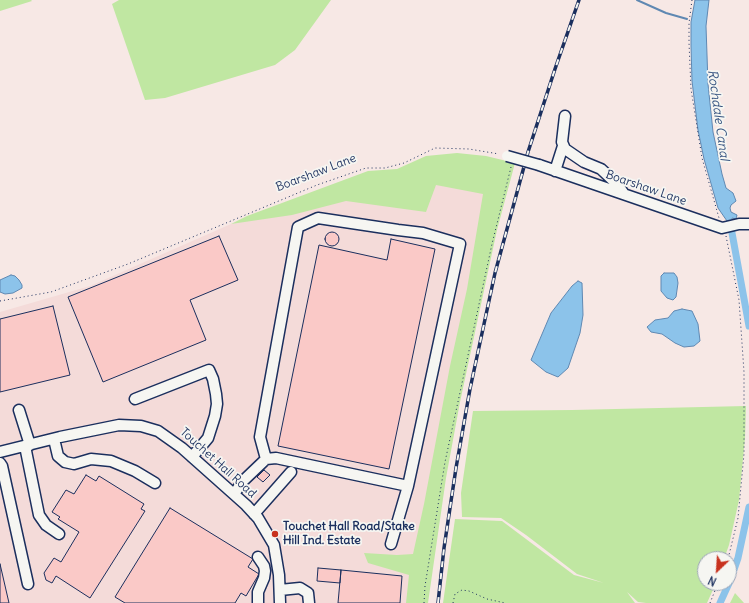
<!DOCTYPE html>
<style>
body{margin:0}
#map{position:relative;width:749px;height:603px;overflow:hidden;background:#f7e8e5;font-family:Delius,sans-serif}
canvas{display:block}
.north{position:absolute;left:697px;top:551px;width:40px;height:40px;box-sizing:border-box;background:#f6f6f2;border:1px solid #9ea6b7;border-radius:50%;rotate:205deg;font-size:11px;font-weight:700;line-height:16px;text-align:center;color:#1b2f5e}
.north::after{content:'';display:block;margin:auto;width:14px;height:18px;background:#c8321e;clip-path:polygon(50% 0,100% 100%,50% 72%,0 100%)}
</style>
<div id="map">
<canvas width="749" height="603"></canvas>
<div class="north">N</div>
</div>
<script>
const g = document.querySelector('canvas').getContext('2d');
g.lineJoin = 'round';
function fillPath(path, color) { g.fillStyle = color; g.fill(path, 'evenodd'); }
const toPath = rows => new Path2D(rows.map(r => 'M' + r).join(''));
function trace(path, color, width, dash) { g.strokeStyle = color; g.lineWidth = width; g.lineCap = dash ? 'butt' : 'round'; g.setLineDash(dash || []); g.stroke(path); }
function write(font, color, halo, rows, align = 'center') {
  g.font = font + ' Delius,sans-serif'; g.lineWidth = 3.5; g.setLineDash([]); g.textBaseline = 'middle'; g.strokeStyle = halo; g.fillStyle = color; for (const [text, x, y, turn = 0] of rows) {
    g.save(); g.translate(x, y); g.rotate((+turn || 0) * Math.PI / 180); g.textAlign = isNaN(turn) ? turn : align; if (halo) g.strokeText(text, 0, 0); g.fillText(text, 0, 0); g.restore();
  }
}
fillPath(toPath([
 [435,180,500,197,417,603,0,603,0,312,90,286,231,224,343,196]
]), '#f4dbd9');
fillPath(toPath([
 [0,0,31,0,32,1,0,11],
 [119,0,331,0,295,50,275,65,165,98,145,100,112,4],
 [457,153,486,156,515,163,497,230,460,402,446,478,428,603,406,603,409,575,368,563,364,553,397,555,413,554,424,504,450,366,467,289,483,194,436,185,426,212,346,201,292,215,231,224,247,216,368,171,397,169,426,156],
 [746,406,745,438,739,500,729,545,724,559,705,559,705,583,716,583,707,603,646,603,638,602,627,592,635,603,443,603,455,519,502,521,574,575,604,583,577,574,526,535,501,518,462,517,461,493,473,411,572,410],
 [735,593,744,603,730,603]
]), '#c0e7a2');
const water = toPath([
 [695,0,709,0,706,26,708,84,713,132,722,174,726,188,733,193,736,201,731,205,730,208,731,212,737,215,736,219,732,218,731,224,727,224,727,221,718,208,704,159,698,130,692,81,691,46,691,22,695,0],
 [664,273,674,273,677,277,678,283,676,297,673,300,667,298,661,291,661,276,664,273],
 [11,275,15,276,19,280,22,285,22,288,13,293,5,294,0,292,0,280,11,275],
 [578,281,582,283,583,315,580,333,568,368,558,377,546,372,531,360,551,313,572,286,578,281],
 [682,309,692,311,698,324,700,341,694,346,684,347,675,343,662,334,651,332,647,327,655,320,668,318,674,311,682,309]
]);
fillPath(water, '#8cc3ea');
trace(water, '#5f88b2', 1);
trace(toPath([
 [637,0,666,13,687,19]
]), '#5f88b2', 2);
trace(toPath([
 [730,222,749,326],
 [720,603,730,581,738,558,749,507]
]), '#8cc3ea', 7);
const building = toPath([
 '325 239a7 7 0 1 1 14 0a7 7 0 1 1-14 0Z',
 [219,236,238,280,190,300,206,340,103,382,68,297,219,236],
 [391,239,435,249,389,469,278,446,319,245,387,260,391,239],
 [53,306,70,375,0,392,0,319,53,306],
 [264,470,270,475,263,482,257,477,264,470],
 [86,475,96,481,99,476,144,504,141,509,145,511,90,598,56,576,52,583,46,580,44,573,54,558,61,562,79,532,58,519,60,517,52,512,66,490,74,494,86,475],
 [170,508,253,559,248,567,259,574,246,596,241,593,235,603,125,603,115,597,170,508],
 [0,564,9,603,0,603,0,564],
 [318,568,341,570,340,583,317,581,318,568],
 [341,570,402,576,400,603,338,603,341,570]
]);
fillPath(building, '#fac9c7');
trace(building, '#1b2f5e', 1);
const minor = toPath([
 [565,116,562,142,565,149,584,162,601,169,618,185,624,194],
 [539,165,722,228,739,224,749,224],
 [555,171,563,146],
 [135,399,209,370,213,379,216,394,217,404,215,416,208,438,192,457],
 [19,410,30,445],
 [54,439,58,456,65,462,74,464,91,459,111,461,135,471,155,483],
 [25,446,39,515,46,525,59,534],
 [0,452,60,437,119,425,141,426,158,431,182,448,246,505,258,518,274,545,279,575,280,603],
 [266,459,260,437,298,227,318,218,398,230,423,233,460,244,408,486,391,544],
 [0,463,2,466,28,584],
 [234,494,243,481,266,459,276,458,408,486],
 [254,514,291,472],
 [258,557,264,566,265,571,264,578,258,592,258,603],
 [280,590,300,588,308,593,309,603]
]);
trace(minor, '#1b2f5e', 13);
trace(toPath([
 [692,0,689,23,689,43,691,89,702,158,719,218],
 [726,236,739,300,744,372,744,454,738,518,728,559],
 [0,301,51,292,128,264,317,185,366,168,385,168,404,163,435,148,469,149,499,154],
 [424,603,425,586,445,462,492,244,511,167],
 [453,603,455,594,462,590,469,591,487,599,505,603],
 [710,603,718,583]
]), '#1b2f5e', 1, [1, 3]);
trace(minor, '#f6f6f2', 10);
const rail = toPath([
 [438,603,444,548,456,468,470,389,495,273,528,152,555,69,579,0]
]);
trace(rail, '#1b2f5e', 3.5);
trace(rail, '#f6f6f2', 2, [6]);
const minorBridge = toPath([
 [507,156,539,165]
]);
trace(minorBridge, '#1b2f5e', 13, []);
trace(minorBridge, '#f6f6f2', 10);
for (const [x, y, r, color] of [
 [275,534,4,"#c8321e"]
]) { const dot = new Path2D(); dot.arc(x, y, r, 0, 2 * Math.PI); g.fillStyle = color; g.fill(dot); trace(dot, '#f6f6f2', 1.5); }
write('12px', '#1b2f5e', '#f6f6f2', [
 ["Boarshaw Lane",316,173,-21],
 ["Boarshaw Lane",646,188,19],
 ["Touchet Hall Road",218,463,42]
]);
write('bold 12px', '#1b2f5e', '#f6f6f2', [
 ["Touchet Hall Road/Stake",283,527],
 ["Hill Ind. Estate",283,541]
], 'left');
write('italic 13px', '#375481', '#f6f6f2', [
 ["Rochdale Canal",718,115,82]
]);
</script>
